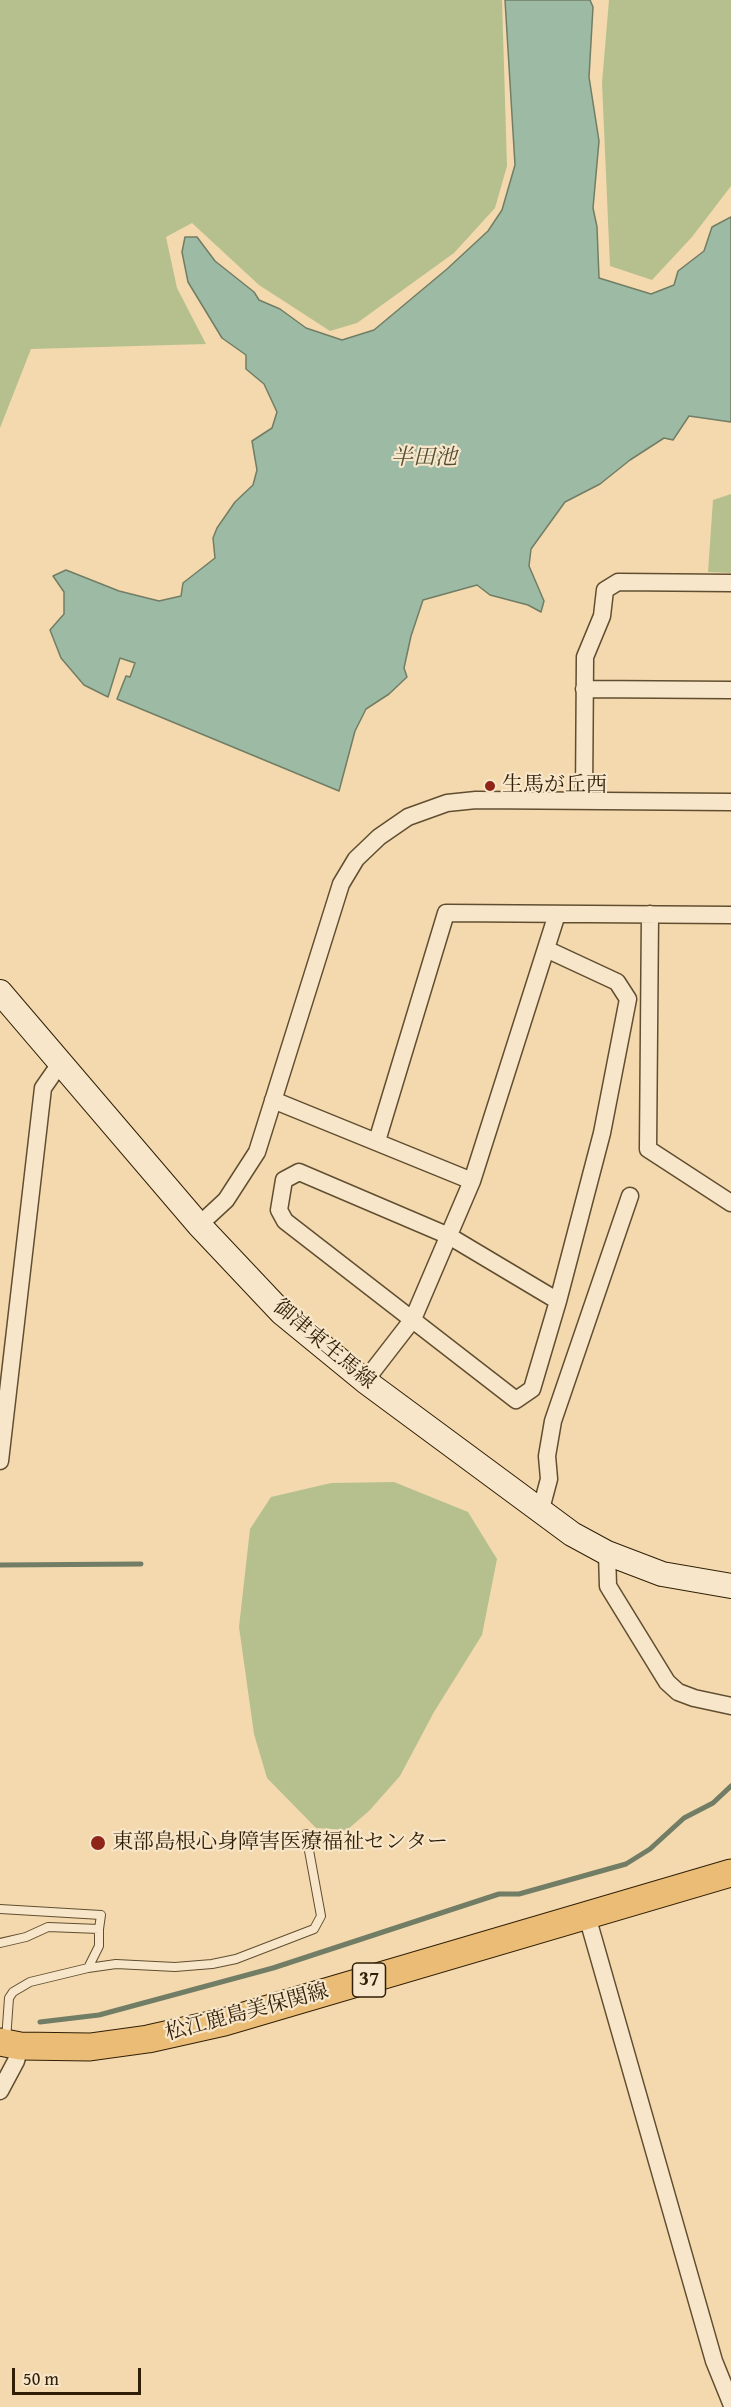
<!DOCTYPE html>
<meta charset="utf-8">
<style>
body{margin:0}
#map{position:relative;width:731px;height:2407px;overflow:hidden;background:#f3d9ad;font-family:"Gentium Book Plus",serif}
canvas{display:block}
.scale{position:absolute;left:12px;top:2368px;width:129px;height:27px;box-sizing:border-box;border:3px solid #301f06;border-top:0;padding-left:8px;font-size:18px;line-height:21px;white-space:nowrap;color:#301f06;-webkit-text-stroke:4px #f7e6ca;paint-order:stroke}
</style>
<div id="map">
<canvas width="731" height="2407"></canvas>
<div class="scale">50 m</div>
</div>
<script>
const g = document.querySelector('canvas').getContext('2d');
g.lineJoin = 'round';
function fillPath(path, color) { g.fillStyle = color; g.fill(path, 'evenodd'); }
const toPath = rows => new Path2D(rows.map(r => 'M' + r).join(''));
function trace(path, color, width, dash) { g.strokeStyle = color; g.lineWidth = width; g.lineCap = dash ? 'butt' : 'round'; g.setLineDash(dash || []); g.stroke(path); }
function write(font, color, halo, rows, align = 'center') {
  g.font = font + ' "Gentium Book Plus","Noto Serif JP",serif'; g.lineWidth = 4.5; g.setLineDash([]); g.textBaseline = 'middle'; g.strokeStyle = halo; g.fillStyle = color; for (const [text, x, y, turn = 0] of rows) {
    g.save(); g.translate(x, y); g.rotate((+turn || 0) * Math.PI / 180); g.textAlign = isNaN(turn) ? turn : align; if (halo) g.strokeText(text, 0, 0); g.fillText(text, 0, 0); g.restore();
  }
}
fillPath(toPath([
 [0,0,502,0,507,166,495,208,454,253,357,323,330,331,259,285,192,223,166,237,177,288,206,344,31,349,0,428],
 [609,0,731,0,731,186,692,237,652,280,610,266,602,83],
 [731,494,731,573,708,572,713,500],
 [394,1482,468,1512,497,1559,482,1635,434,1712,400,1776,369,1811,347,1830,316,1828,267,1778,254,1734,239,1627,250,1529,271,1497,331,1483]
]), '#b6c08e');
const water = toPath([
 [505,0,590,0,593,7,589,77,599,141,593,208,597,227,599,278,651,294,674,285,678,271,704,251,712,227,731,217,731,422,689,416,673,440,664,438,630,460,600,484,565,502,531,549,529,566,544,601,541,612,528,605,490,595,477,585,423,600,411,636,404,668,407,677,389,694,366,709,355,731,339,791,117,699,126,676,130,677,135,663,120,658,108,697,84,685,61,658,50,630,64,614,64,592,53,576,66,570,119,591,159,601,181,596,183,583,215,558,213,538,217,528,235,502,253,485,257,470,252,441,272,428,277,412,264,384,246,369,246,355,222,338,188,282,182,252,185,237,197,237,215,261,254,292,259,300,280,309,306,328,342,340,374,330,447,269,488,231,502,210,515,165,505,0]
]);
fillPath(water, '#9dbba4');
trace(water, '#717d65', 1.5);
trace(toPath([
 [0,1565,141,1564],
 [40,2022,99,2015,273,1968,499,1894,519,1894,626,1864,650,1849,684,1818,713,1803,731,1786]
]), '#717d65', 5);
const service = toPath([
 [0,1909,101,1915,99,1929],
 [0,1943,26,1937,48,1927,99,1929,99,1946,88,1968,30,1982,13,1992,9,1998,6,2040],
 [88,1968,116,1964,175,1967,212,1964,236,1959,314,1929,321,1916,306,1834]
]);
const minor = toPath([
 [584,689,731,690],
 [584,800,585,657,602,616,605,590,618,582,731,583],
 [650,914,648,1149,731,1203],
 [546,949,617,982,628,999,602,1133,558,1301,532,1389,516,1400,285,1221,279,1210,284,1180,299,1172,449,1236,558,1301],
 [273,1100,472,1181],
 [377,1141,446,913,731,915],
 [199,1225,226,1200,257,1152,341,884,356,859,379,837,408,817,447,803,476,800,731,802],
 [365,1381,413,1319,472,1181,557,914],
 [0,1461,43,1088,59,1065],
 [541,1509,549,1479,547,1456,553,1421,630,1196],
 [607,1553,608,1586,667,1682,678,1692,694,1698,731,1706],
 [587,1916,714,2361,731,2403],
 [0,2091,16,2061,20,2046]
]);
const secondary = toPath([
 [0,992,199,1225,282,1313,365,1381,572,1534,607,1553,662,1574,731,1586]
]);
const primary = toPath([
 [0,2042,20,2046,90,2047,148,2039,224,2022,731,1873]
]);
trace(service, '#614e30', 10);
trace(minor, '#614e30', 19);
trace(secondary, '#301f06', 26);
trace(primary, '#301f06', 29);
trace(service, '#f7e6ca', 8);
trace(minor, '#f7e6ca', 16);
trace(secondary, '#f7e6ca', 24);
trace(primary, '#eabc76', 27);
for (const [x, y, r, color] of [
 [490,786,6,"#8f2418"],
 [98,1843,8,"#8f2418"]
]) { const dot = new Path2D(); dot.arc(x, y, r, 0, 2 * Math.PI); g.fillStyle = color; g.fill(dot); trace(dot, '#f7e6ca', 2); }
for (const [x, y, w] of [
 [369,1980,33]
]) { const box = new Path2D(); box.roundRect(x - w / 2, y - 17, w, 34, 4.5); g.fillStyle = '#f7e6ca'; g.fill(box); trace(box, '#301f06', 1.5); }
write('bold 20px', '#301f06', null, [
 ["37",369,1980]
]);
write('21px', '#301f06', '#f7e6ca', [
 ["生馬が丘西",502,786],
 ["東部島根心身障害医療福祉センター",112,1843]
], 'left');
write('21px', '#301f06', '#f7e6ca', [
 ["御津東生馬線",324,1345,40],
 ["松江鹿島美保関線",247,2013,-15]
]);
write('italic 22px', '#514e35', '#f7e6ca', [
 ["半田池",424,458]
]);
</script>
